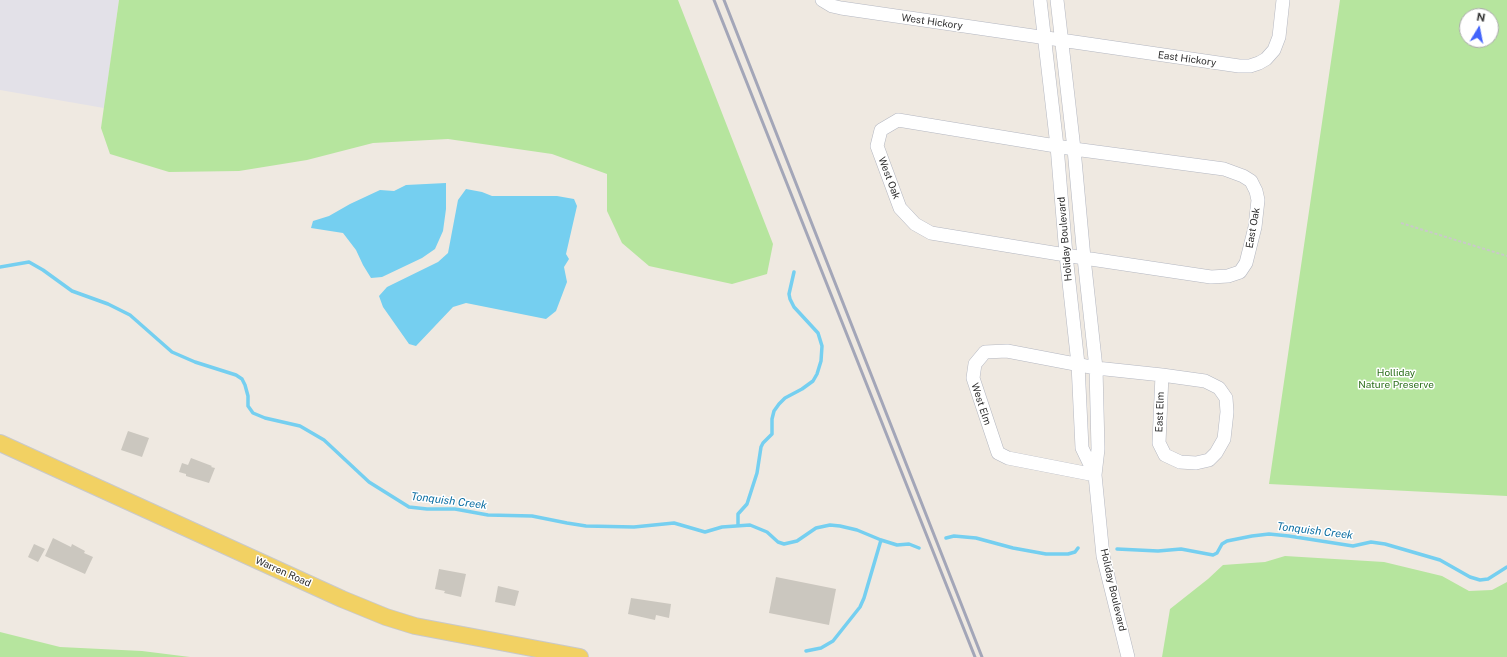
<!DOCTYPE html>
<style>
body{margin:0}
#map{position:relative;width:1507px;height:657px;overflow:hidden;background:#efe9e1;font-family:"Public Sans",sans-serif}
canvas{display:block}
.north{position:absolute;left:1459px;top:8px;width:40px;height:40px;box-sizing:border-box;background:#fff;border:1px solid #ababab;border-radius:50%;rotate:10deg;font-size:11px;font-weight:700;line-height:16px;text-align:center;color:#2e2e2e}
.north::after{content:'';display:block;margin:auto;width:14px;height:18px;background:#4264fb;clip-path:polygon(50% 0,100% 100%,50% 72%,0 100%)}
</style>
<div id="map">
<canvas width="1507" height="657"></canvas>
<div class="north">N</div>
</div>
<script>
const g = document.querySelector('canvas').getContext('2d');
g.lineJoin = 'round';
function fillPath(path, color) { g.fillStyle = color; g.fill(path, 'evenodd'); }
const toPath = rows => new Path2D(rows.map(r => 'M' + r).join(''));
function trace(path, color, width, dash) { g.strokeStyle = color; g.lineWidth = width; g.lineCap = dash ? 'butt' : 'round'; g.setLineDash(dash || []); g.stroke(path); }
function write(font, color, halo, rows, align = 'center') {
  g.font = font + ' "Public Sans",sans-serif'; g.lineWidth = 3; g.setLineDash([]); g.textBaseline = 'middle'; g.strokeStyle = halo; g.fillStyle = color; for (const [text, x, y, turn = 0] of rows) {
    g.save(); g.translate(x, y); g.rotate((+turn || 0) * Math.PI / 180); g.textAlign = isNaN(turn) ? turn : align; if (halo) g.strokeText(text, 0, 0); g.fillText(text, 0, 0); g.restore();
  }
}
fillPath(toPath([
 [0,0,119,0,104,108,0,90]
]), '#e3e1e8');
fillPath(toPath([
 [119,0,678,0,773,244,767,274,732,284,649,266,622,243,607,211,607,174,552,154,448,139,373,143,307,160,239,171,169,172,110,154,101,128],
 [1340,0,1507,0,1507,496,1269,484],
 [1467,16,1491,16,1491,40,1467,40],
 [1285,556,1384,562,1442,576,1469,591,1492,590,1507,582,1507,657,1162,657,1170,609,1208,579,1223,565,1265,562],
 [0,632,60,647,142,651,190,657,0,657]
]), '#b6e59e');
fillPath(toPath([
 [446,183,446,209,443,231,435,249,422,258,382,277,371,278,363,265,356,250,343,233,311,228,313,221,329,216,350,204,380,190,394,191,406,185],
 [466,189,482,192,492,196,557,196,574,199,577,206,566,254,569,259,564,267,567,282,556,311,546,319,466,303,453,307,416,346,409,344,383,307,379,296,387,287,438,262,448,253,458,200]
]), '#75cff0');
trace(toPath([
 [0,267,29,262,43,270,72,291,108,304,130,315,172,352,195,362,236,375,242,379,245,385,248,396,248,406,253,413,265,418,300,426,324,440,369,482,409,507,427,509,455,509,488,515,532,516,567,523,586,526,634,527,674,523,705,532,722,527,750,525,767,532,778,542,784,544,797,541,816,528,830,525,840,526,857,530,881,540,897,545,909,544,919,548],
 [738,525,738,514,747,504,757,473,761,447,763,443,772,434,772,419,774,411,779,404,785,398,802,389,813,381,817,374,821,361,822,346,818,333,794,307,790,299,789,294,794,272],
 [946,538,954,536,976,538,1013,548,1046,554,1068,554,1075,552,1078,548],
 [1117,549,1158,551,1181,549,1213,555,1217,553,1222,544,1227,541,1252,536,1269,534,1289,536,1353,546,1371,542,1385,544,1440,560,1470,577,1480,580,1488,579,1507,567],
 [806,651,821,648,833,641,860,607,864,598,881,540]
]), '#75cff0', 3.5);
fillPath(toPath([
 [128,431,149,438,142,457,121,450],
 [191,458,212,466,211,467,215,468,209,483,186,476,186,474,179,472,182,463,188,465],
 [53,538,71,547,72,544,85,551,84,553,93,557,85,574,45,556],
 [34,544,45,549,38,562,28,557],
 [439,569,466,574,461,597,444,593,445,591,435,589],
 [776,577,836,589,829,625,769,613],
 [498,586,519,591,515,606,495,602],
 [631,598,671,604,669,618,656,615,655,620,628,614]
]), '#cbc7bf');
const minor = toPath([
 [822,0,832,6,841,8,1239,66,1250,66,1259,63,1266,59,1274,50,1279,37,1283,0],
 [1040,0,1057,146,1066,255,1078,364,1082,448,1095,475],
 [1057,0,1074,149,1084,258,1096,368,1098,449,1095,475,1103,556,1128,657],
 [898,120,1074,149,1224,169,1243,176,1251,181,1256,191,1258,200,1255,227,1246,263,1240,272,1228,276,1211,277,1084,258,931,233,915,224,900,208,877,146,881,130,898,120],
 [1162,375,1205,381,1219,388,1226,398,1227,412,1224,439,1216,453,1209,460,1196,463,1180,462,1165,455,1159,443,1162,375],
 [1095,475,1008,458,998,453,973,378,975,364,985,352,1007,351,1096,368,1162,375]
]);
const major = toPath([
 [0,443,342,599,386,617,415,626,580,657]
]);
trace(minor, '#b4b7c1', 14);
trace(major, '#c9c9c9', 18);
trace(toPath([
 [1401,223,1507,256]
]), '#c9c9c9', 2, [3, 2]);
trace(minor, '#fff', 13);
trace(major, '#f2d163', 16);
trace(toPath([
 [714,0,975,657],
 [724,0,982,657]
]), '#a3a6b8', 3);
write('10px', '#2e2e2e', '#fff', [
 ["West Hickory",932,22,8],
 ["East Hickory",1187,59,8],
 ["West Oak",889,178,69],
 ["East Oak",1253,228,-80],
 ["Holiday Boulevard",1065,239,-95],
 ["West Elm",981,404,72],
 ["East Elm",1160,412,-88],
 ["Warren Road",283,572,24],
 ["Holiday Boulevard",1113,590,77]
]);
write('10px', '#2c6e1b', '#fff', [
 ["Holliday",1396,373],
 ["Nature Preserve",1396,385]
]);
write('italic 11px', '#0d6fa3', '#fff', [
 ["Tonquish Creek",449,501,7],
 ["Tonquish Creek",1315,531,7]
]);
</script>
